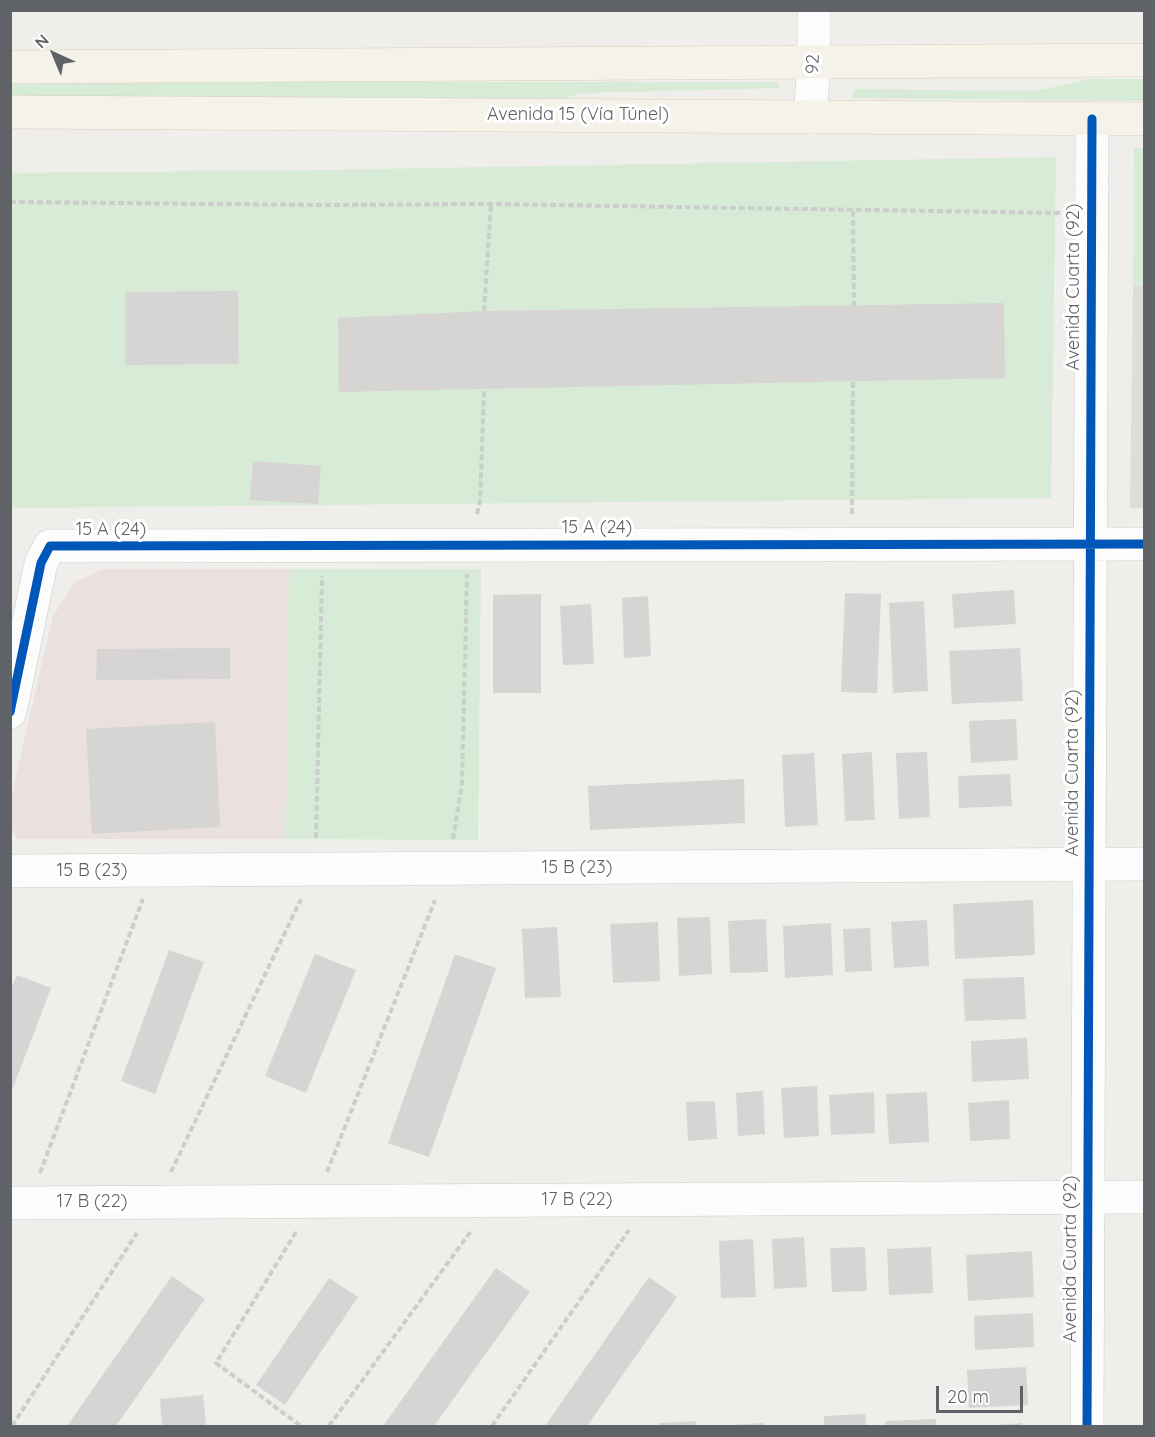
<!DOCTYPE html>
<meta charset="utf-8">
<style>
body{margin:0}
#map{position:relative;width:1155px;height:1437px;overflow:hidden;background:#efeeea;font-family:Quicksand,sans-serif}
canvas{display:block}
.frame{position:absolute;inset:0;border:12px solid #5f6368;pointer-events:none}
.north{position:absolute;left:24px;top:24px;width:60px;height:60px;-webkit-text-stroke:4px #fff;paint-order:stroke;rotate:316deg;font-size:16px;font-weight:700;line-height:24px;text-align:center;color:#5f6368}
.north::after{content:'';display:block;margin:auto;width:21px;height:27px;background:#5f6368;clip-path:polygon(50% 0,100% 100%,50% 72%,0 100%)}
.scale{position:absolute;left:936px;top:1386px;width:87px;height:27px;box-sizing:border-box;border:3px solid #5f6368;border-top:0;padding-left:8px;font-size:18px;line-height:21px;white-space:nowrap;color:#5f6368;-webkit-text-stroke:4px #fff;paint-order:stroke}
</style>
<div id="map">
<canvas width="1155" height="1437"></canvas>
<div class="frame"></div>
<div class="north">N</div>
<div class="scale">20 m</div>
</div>
<script>
const g = document.querySelector('canvas').getContext('2d');
g.lineJoin = 'round';
function fillPath(path, color) { g.fillStyle = color; g.fill(path, 'evenodd'); }
const toPath = rows => new Path2D(rows.map(r => 'M' + r).join(''));
function trace(path, color, width, dash) { g.strokeStyle = color; g.lineWidth = width; g.lineCap = dash ? 'butt' : 'round'; g.setLineDash(dash || []); g.stroke(path); }
function write(font, color, halo, rows, align = 'center') {
  g.font = font + ' Quicksand,sans-serif'; g.lineWidth = 6; g.setLineDash([]); g.textBaseline = 'middle'; g.strokeStyle = halo; g.fillStyle = color; for (const [text, x, y, turn = 0] of rows) {
    g.save(); g.translate(x, y); g.rotate((+turn || 0) * Math.PI / 180); g.textAlign = isNaN(turn) ? turn : align; if (halo) g.strokeText(text, 0, 0); g.fillText(text, 0, 0); g.restore();
  }
}
fillPath(toPath([
 [1133,285,1144,286,1144,508,1130,508]
]), '#dfddda');
fillPath(toPath([
 [104,569,289,569,286,839,18,839,11,828,11,798,53,616,75,582]
]), '#eae0de');
fillPath(toPath([
 [1089,79,1144,79,1144,101,852,98,854,89,1036,91],
 [274,82,777,82,780,88,584,93,544,104,11,100,10,84],
 [1134,148,1144,148,1144,286,1133,285],
 [1056,157,1051,498,11,508,10,173,319,170],
 [289,569,481,569,478,840,286,839]
]), '#d8ebd6');
fillPath(toPath([
 [238,291,239,364,125,365,125,292],
 [1004,303,1005,378,339,392,338,318,484,311],
 [253,461,321,466,318,504,250,500],
 [1014,590,1016,624,954,628,952,594],
 [845,593,881,594,877,693,841,692],
 [541,594,541,693,493,693,493,595],
 [648,596,651,656,624,658,622,598],
 [924,601,928,691,893,693,889,603],
 [591,604,594,664,563,665,560,606],
 [230,648,230,679,96,680,97,649],
 [1020,648,1023,701,952,704,949,651],
 [1016,719,1018,760,971,763,969,721],
 [215,722,220,827,92,834,86,729],
 [872,752,875,820,845,821,842,754],
 [927,752,930,817,899,819,896,753],
 [814,753,818,825,785,827,782,755],
 [1010,774,1012,806,959,808,958,776],
 [744,779,745,823,590,830,588,786],
 [1033,900,1035,955,955,959,953,904],
 [710,917,712,974,679,976,677,918],
 [766,919,768,972,730,973,728,921],
 [927,920,929,966,894,968,891,922],
 [658,922,660,981,613,983,610,924],
 [831,923,833,975,785,978,783,926],
 [557,927,561,997,525,998,522,929],
 [870,928,872,971,845,972,843,929],
 [169,950,204,962,155,1094,121,1081],
 [315,954,356,970,306,1093,265,1076],
 [455,954,496,968,429,1157,388,1143],
 [17,975,51,988,11,1093,10,991],
 [1024,977,1026,1019,965,1021,963,979],
 [1027,1038,1029,1079,972,1082,971,1041],
 [817,1086,819,1136,784,1138,781,1088],
 [763,1091,765,1134,738,1136,736,1093],
 [874,1092,875,1133,831,1135,829,1095],
 [927,1092,929,1142,889,1144,886,1094],
 [1009,1100,1010,1139,970,1141,968,1103],
 [715,1101,717,1139,688,1141,686,1102],
 [804,1237,807,1287,774,1289,772,1239],
 [753,1239,756,1297,721,1298,719,1241],
 [865,1247,867,1291,832,1292,830,1248],
 [931,1247,933,1293,889,1295,887,1249],
 [1032,1251,1034,1297,968,1301,966,1255],
 [496,1268,530,1292,434,1426,383,1426],
 [172,1276,205,1299,116,1426,67,1426],
 [649,1277,677,1297,587,1426,545,1426],
 [329,1278,358,1297,285,1405,256,1385],
 [1033,1313,1034,1347,975,1350,974,1316],
 [1026,1367,1028,1405,969,1408,967,1370],
 [203,1395,206,1426,162,1426,160,1399],
 [865,1414,866,1426,824,1426,824,1416],
 [936,1419,936,1426,886,1426,885,1421],
 [696,1421,696,1426,659,1426,659,1423],
 [764,1423,764,1426,730,1426,730,1425],
 [1022,1423,1022,1426,997,1426,997,1425]
]), '#d6d5d3');
const minor = toPath([
 [810,117,814,62,814,10],
 [10,712,41,563,50,546,1144,544],
 [10,871,1144,864],
 [10,1203,1144,1197],
 [1087,1426,1092,119]
]);
const major = toPath([
 [10,67,1144,60],
 [10,112,1144,119]
]);
trace(minor, '#cbcccc', 34);
trace(major, '#d7ceb8', 34);
trace(toPath([
 [10,202,324,205,491,204,1061,213],
 [853,211,854,306],
 [484,311,491,204],
 [477,514,480,502,484,389],
 [852,514,853,381],
 [316,838,322,576],
 [453,839,462,784,467,574],
 [171,1172,301,899],
 [327,1172,435,900],
 [40,1173,143,899],
 [296,1232,216,1363,301,1426],
 [12,1426,137,1233],
 [329,1426,471,1231],
 [492,1426,629,1230]
]), '#cacfcc', 4, [6, 3]);
trace(minor, '#fdfcfc', 33);
trace(major, '#f4f2e9', 33);
trace(toPath([
 [10,712,41,563,50,546,1144,544],
 [1087,1426,1092,119]
]), '#0057b8', 9);
write('18px', '#5f6368', '#fff', [
 ["92",813,64,-88],
 ["Avenida 15 (Vía Túnel)",578,115],
 ["Avenida Cuarta (92)",1074,287,-90],
 ["15 A (24)",597,528],
 ["15 A (24)",111,530],
 ["Avenida Cuarta (92)",1073,773,-90],
 ["15 B (23)",577,868],
 ["15 B (23)",92,871],
 ["17 B (22)",577,1200],
 ["17 B (22)",92,1202],
 ["Avenida Cuarta (92)",1071,1259,-90]
]);
</script>
